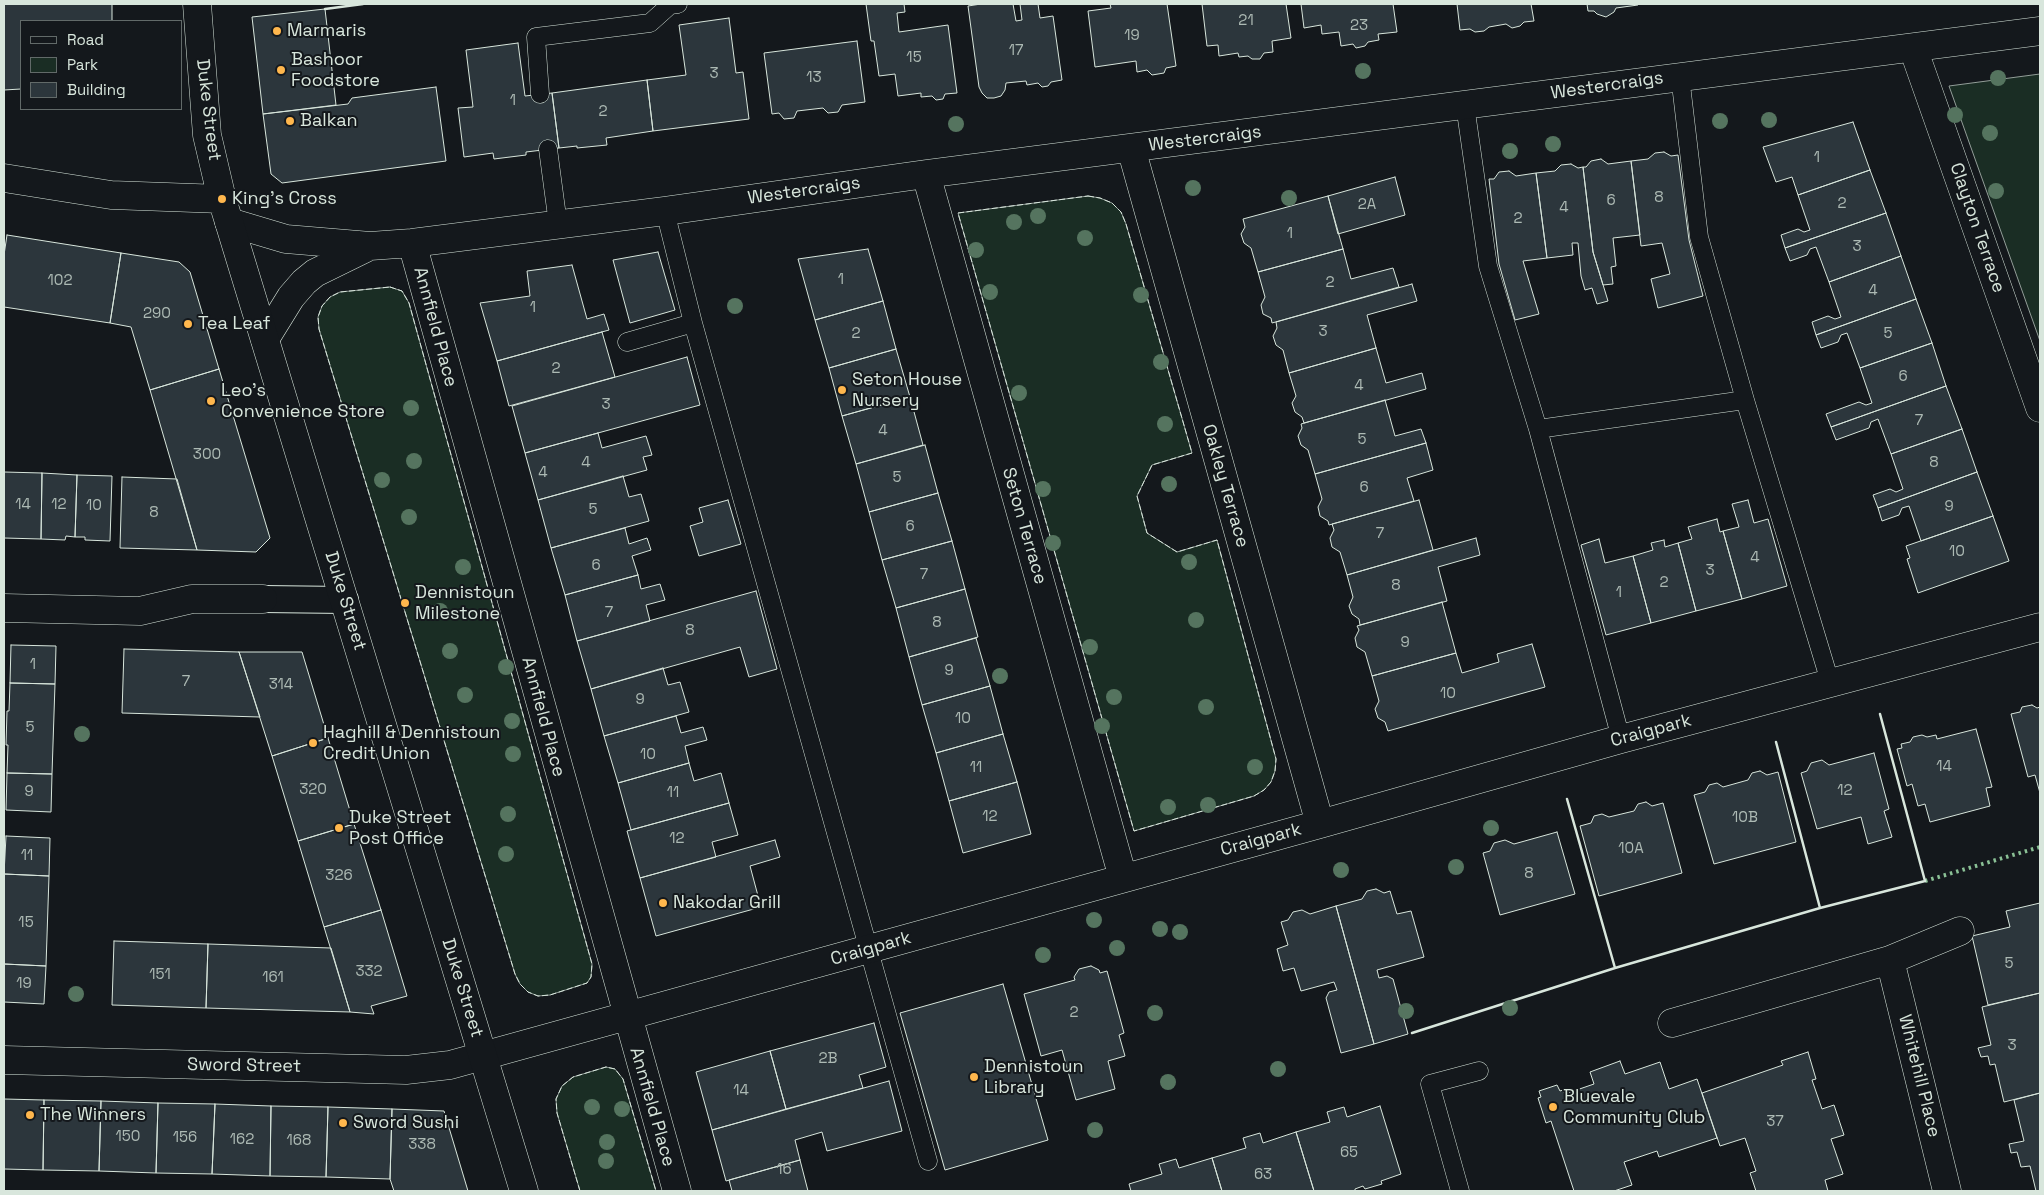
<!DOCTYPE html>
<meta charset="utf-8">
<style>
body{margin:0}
#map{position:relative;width:2044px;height:1195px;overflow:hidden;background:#14181c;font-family:"Space Grotesk",sans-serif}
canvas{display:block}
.frame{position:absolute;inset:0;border:5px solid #d8e6dc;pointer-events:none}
.legend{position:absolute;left:20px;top:20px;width:162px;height:90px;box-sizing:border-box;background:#14181c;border:1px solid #626a69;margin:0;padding:6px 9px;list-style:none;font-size:15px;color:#d8e6dc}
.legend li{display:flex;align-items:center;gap:10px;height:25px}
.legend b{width:25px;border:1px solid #626a69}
</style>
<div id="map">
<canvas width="2044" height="1195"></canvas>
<div class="frame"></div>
<ul class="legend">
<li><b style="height:6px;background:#14181c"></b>Road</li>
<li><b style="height:14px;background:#1a2d24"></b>Park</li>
<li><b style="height:14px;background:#2c363c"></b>Building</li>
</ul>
</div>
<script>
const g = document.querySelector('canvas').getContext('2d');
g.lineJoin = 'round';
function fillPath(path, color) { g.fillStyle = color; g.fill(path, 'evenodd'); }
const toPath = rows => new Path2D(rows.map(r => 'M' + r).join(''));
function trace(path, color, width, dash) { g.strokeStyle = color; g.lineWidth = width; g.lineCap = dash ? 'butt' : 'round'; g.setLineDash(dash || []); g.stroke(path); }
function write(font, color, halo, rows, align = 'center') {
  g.font = font + ' "Space Grotesk",sans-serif'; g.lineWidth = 4; g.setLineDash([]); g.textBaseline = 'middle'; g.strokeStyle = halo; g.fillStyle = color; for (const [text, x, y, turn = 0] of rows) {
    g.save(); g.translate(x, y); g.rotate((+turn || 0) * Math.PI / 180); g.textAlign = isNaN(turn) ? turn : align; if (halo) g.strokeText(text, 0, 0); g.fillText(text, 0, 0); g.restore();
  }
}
const green = toPath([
 [2040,74,2040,341,1949,86,2040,74],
 [1088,196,1100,198,1112,203,1121,212,1126,224,1192,453,1152,465,1137,496,1147,533,1177,552,1217,540,1276,759,1275,771,1271,782,1264,790,1254,796,1134,831,958,213,1088,196],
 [390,287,402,291,409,303,592,964,591,977,587,983,550,995,538,996,528,992,520,984,515,974,319,329,318,317,322,306,330,297,340,292,390,287],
 [606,1067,615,1069,623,1079,656,1191,580,1191,557,1113,556,1099,562,1086,573,1077,606,1067]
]);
fillPath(green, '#1a2d24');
trace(green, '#939e99', 1);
const building = toPath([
 [4,4,112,4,112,21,21,21,21,89,4,90,4,4],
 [866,4,904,4,905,12,897,13,899,32,948,25,957,93,945,94,943,99,936,100,932,96,921,97,921,93,898,96,895,74,879,76,874,41,871,41,866,4],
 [981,4,1013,4,1016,21,1022,20,1020,4,1038,4,1040,18,1053,16,1062,80,1051,82,1048,86,1042,87,1038,83,1027,85,1026,81,1006,83,1005,90,1001,96,994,98,987,98,982,93,979,87,968,6,981,4],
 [1110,4,1167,4,1176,66,1166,68,1164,73,1152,75,1147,70,1137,72,1136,61,1095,67,1088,11,1111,8,1110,4],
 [1202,4,1286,4,1291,38,1272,41,1273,52,1264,53,1260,59,1252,59,1248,56,1239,57,1238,53,1219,56,1218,45,1207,46,1202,4],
 [1301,4,1393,4,1397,32,1378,34,1379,40,1368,42,1365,46,1356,48,1353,44,1341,46,1339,32,1322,34,1321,25,1304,28,1301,4],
 [1457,4,1531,4,1534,21,1524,22,1520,26,1512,28,1506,24,1489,27,1484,31,1475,32,1470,29,1460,30,1457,4],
 [1587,4,1638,4,1638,5,1616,8,1614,12,1606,17,1597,14,1594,11,1588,11,1587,4],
 [325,9,336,105,263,114,252,17,325,9],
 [729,18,736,73,743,72,749,119,653,131,647,80,686,75,679,25,729,18],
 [857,41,865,102,842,105,838,112,828,113,823,108,797,111,794,118,784,119,779,113,772,114,764,53,857,41],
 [518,43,525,96,552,93,559,148,526,152,526,155,494,159,493,153,464,157,458,108,473,107,466,50,518,43],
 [647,80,653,131,606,138,607,145,577,148,577,146,559,148,552,93,647,80],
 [436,87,446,161,282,183,271,174,263,114,348,104,352,98,436,87],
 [1853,122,1870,170,1798,195,1792,177,1776,182,1763,147,1853,122],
 [1664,152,1671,156,1678,155,1689,240,1703,296,1658,308,1651,279,1670,274,1662,243,1641,246,1631,161,1648,159,1655,153,1664,152],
 [1601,159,1608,164,1631,161,1640,235,1613,238,1616,266,1611,267,1613,284,1603,285,1593,252,1583,167,1586,167,1591,161,1601,159],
 [1571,164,1578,168,1583,167,1593,252,1608,301,1597,304,1592,288,1585,290,1581,276,1578,243,1572,243,1573,255,1547,258,1536,173,1555,171,1561,165,1571,164],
 [1870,170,1886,213,1785,248,1781,235,1798,229,1804,232,1810,230,1798,195,1870,170],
 [1509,171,1516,176,1536,173,1547,258,1523,261,1539,314,1515,320,1499,264,1489,179,1494,179,1499,172,1509,171],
 [1395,177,1405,215,1338,234,1328,196,1395,177],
 [1328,196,1343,249,1258,272,1251,248,1244,243,1241,234,1245,227,1243,219,1328,196],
 [1886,213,1901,256,1829,282,1816,247,1810,249,1807,255,1790,261,1785,248,1886,213],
 [7,235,121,253,110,323,4,307,4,255,7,235],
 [868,249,883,301,815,320,798,259,868,249],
 [1343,249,1351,279,1393,268,1399,287,1272,323,1271,318,1263,314,1261,305,1265,297,1258,272,1343,249],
 [658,252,675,310,630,323,613,260,658,252],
 [121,253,179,262,190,272,219,369,150,390,131,327,110,323,121,253],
 [1901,256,1916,299,1816,335,1812,322,1828,316,1835,319,1841,317,1829,282,1901,256],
 [572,265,587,319,604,314,609,330,497,361,480,303,530,296,527,271,572,265],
 [1412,284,1417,301,1367,315,1376,348,1289,373,1283,350,1276,345,1273,336,1277,328,1276,322,1412,284],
 [1916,299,1932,343,1860,368,1847,333,1841,335,1838,342,1821,348,1816,335,1916,299],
 [883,301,896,349,829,368,815,320,883,301],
 [602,332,615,377,509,406,497,361,602,332],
 [1932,343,1946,386,1831,427,1826,414,1859,402,1866,405,1872,403,1860,368,1932,343],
 [1376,348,1386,383,1422,373,1426,389,1304,423,1302,417,1295,412,1292,403,1296,396,1289,373,1376,348],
 [896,349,910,397,842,416,829,368,896,349],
 [687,357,700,405,525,453,512,406,687,357],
 [219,369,270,538,256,552,197,550,150,390,219,369],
 [1946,386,1962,429,1891,454,1878,419,1871,422,1869,428,1836,440,1831,427,1946,386],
 [910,397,923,445,856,464,842,416,910,397],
 [1385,400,1395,436,1421,429,1426,443,1315,474,1308,450,1301,445,1298,436,1302,428,1301,424,1385,400],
 [1962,429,1977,472,1878,508,1873,495,1890,489,1896,492,1903,489,1891,454,1962,429],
 [598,433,602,448,646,436,652,455,643,457,647,470,538,500,525,453,598,433],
 [1426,443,1433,470,1407,478,1414,501,1329,525,1328,521,1320,516,1318,507,1322,499,1315,474,1426,443],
 [925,445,938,493,869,512,856,464,925,445],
 [4,472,42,473,41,539,4,538,4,472],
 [1977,472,1993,516,1921,541,1909,506,1902,508,1899,515,1882,521,1878,508,1977,472],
 [42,473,77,475,75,537,66,536,65,540,41,539,42,473],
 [77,475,112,476,110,541,85,540,85,537,75,537,77,475],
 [623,476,629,497,641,494,649,521,551,548,538,500,623,476],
 [122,477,177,479,197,550,120,548,122,477],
 [938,493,952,541,882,560,869,512,938,493],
 [728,500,741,544,699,556,690,526,703,522,699,508,728,500],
 [1419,500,1433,550,1347,575,1340,552,1332,547,1330,538,1334,530,1332,524,1419,500],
 [1748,500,1754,523,1768,519,1787,586,1742,599,1723,531,1739,527,1732,504,1748,500],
 [1993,516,2009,561,1918,593,1907,559,1910,558,1906,546,1993,516],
 [1717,519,1720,532,1723,531,1742,599,1696,611,1678,543,1692,539,1688,527,1717,519],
 [625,528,629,544,647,538,651,550,632,556,638,575,565,595,551,548,625,528],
 [1476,538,1480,555,1438,567,1447,601,1360,625,1359,619,1352,614,1349,606,1353,597,1347,575,1476,538],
 [1599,539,1605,563,1633,556,1651,623,1606,635,1581,545,1599,539],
 [1664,540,1665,547,1678,543,1696,611,1651,623,1633,556,1653,550,1651,543,1664,540],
 [952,541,965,589,896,608,882,560,952,541],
 [638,575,641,589,660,584,665,600,646,605,650,621,577,641,565,595,638,575],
 [965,589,978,637,909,657,896,608,965,589],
 [756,591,777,669,749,677,740,647,591,689,577,641,756,591],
 [1442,602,1456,653,1372,676,1365,652,1357,647,1355,638,1359,630,1357,626,1442,602],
 [976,638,990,686,922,705,909,657,976,638],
 [1532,644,1545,687,1388,731,1385,722,1378,718,1375,709,1379,701,1372,676,1456,653,1462,673,1499,662,1497,654,1532,644],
 [11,645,56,646,55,684,10,683,11,645],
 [124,649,239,652,260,717,122,713,124,649],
 [239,652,302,652,328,738,272,756,239,652],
 [663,668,668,685,680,682,689,712,604,736,591,689,663,668],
 [10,683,55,684,52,774,7,773,8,745,6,745,7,711,9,711,10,683],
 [990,686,1003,734,936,753,922,705,990,686],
 [2032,705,2037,708,2040,707,2040,793,2035,775,2028,777,2011,714,2020,712,2022,707,2032,705],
 [676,716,681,733,703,727,707,740,685,746,689,763,618,783,604,736,676,716],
 [1976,729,1992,787,1986,788,1990,806,1930,822,1925,804,1918,806,1912,784,1907,786,1897,749,1902,748,1901,744,1910,742,1913,737,1922,735,1927,737,1936,735,1937,739,1976,729],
 [1003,734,1017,782,949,801,936,753,1003,734],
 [328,738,354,824,298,841,272,756,328,738],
 [1874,753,1889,809,1884,811,1892,837,1868,844,1861,817,1817,829,1801,773,1807,771,1811,763,1822,760,1829,765,1874,753],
 [689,763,694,781,721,773,729,803,631,830,618,783,689,763],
 [1760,771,1767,775,1778,772,1796,842,1714,864,1694,795,1705,792,1709,785,1717,783,1723,787,1748,780,1752,773,1760,771],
 [7,773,52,774,51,812,6,810,7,773],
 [1017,782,1031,834,963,853,949,801,1017,782],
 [1646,802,1652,806,1663,803,1682,873,1599,896,1580,826,1591,823,1594,816,1602,814,1609,817,1634,811,1638,804,1646,802],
 [729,803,738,835,712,842,716,857,640,878,627,831,729,803],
 [354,824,381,910,324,927,298,841,354,824],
 [1557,832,1575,894,1500,915,1483,853,1490,851,1494,843,1505,840,1514,844,1557,832],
 [6,836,50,838,49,876,4,874,6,836],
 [775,840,780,857,750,866,761,907,656,936,640,878,775,840],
 [4,874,49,876,46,966,4,964,4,874],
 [1376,889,1384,893,1390,891,1397,914,1411,911,1424,957,1377,970,1379,978,1387,976,1393,979,1408,1034,1374,1044,1336,906,1362,899,1367,891,1376,889],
 [2040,903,2040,993,1988,1005,1972,936,2010,927,2006,911,2040,903],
 [1336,906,1374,1044,1341,1053,1326,998,1329,992,1337,990,1334,982,1301,991,1294,968,1283,971,1277,949,1288,945,1281,922,1288,920,1293,912,1302,910,1310,914,1336,906],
 [381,910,407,996,371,1006,374,1014,350,1012,324,927,381,910],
 [114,941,208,944,206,1008,112,1005,114,941],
 [208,944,331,948,350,1012,206,1008,208,944],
 [4,964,46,966,44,1004,4,1002,4,964],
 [1091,966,1099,970,1100,973,1107,971,1124,1033,1119,1035,1125,1056,1108,1061,1115,1089,1076,1100,1062,1050,1041,1056,1024,994,1075,980,1074,977,1079,969,1091,966],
 [1003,984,1048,1140,945,1170,900,1013,1003,984],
 [2040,993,2040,1093,2004,1102,1995,1064,1990,1065,1988,1056,1981,1057,1978,1048,1991,1045,1982,1007,2040,993],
 [874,1023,886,1067,859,1075,863,1088,786,1109,770,1051,874,1023],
 [770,1051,786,1109,712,1130,696,1072,770,1051],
 [1808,1052,1816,1079,1812,1080,1822,1109,1834,1105,1844,1135,1831,1139,1843,1174,1825,1180,1828,1191,1756,1191,1750,1173,1756,1171,1745,1138,1720,1146,1702,1093,1783,1065,1781,1061,1808,1052],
 [1620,1061,1625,1074,1660,1062,1669,1089,1697,1079,1717,1138,1659,1157,1657,1151,1624,1162,1632,1185,1614,1191,1574,1191,1551,1121,1546,1123,1538,1098,1541,1097,1539,1091,1557,1085,1560,1091,1563,1090,1565,1094,1594,1084,1590,1072,1620,1061],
 [889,1081,902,1131,827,1151,822,1132,795,1140,800,1160,726,1181,712,1130,889,1081],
 [2040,1093,2040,1191,2036,1191,2030,1166,2021,1167,2017,1152,2011,1153,2009,1144,2024,1141,2014,1100,2040,1093],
 [4,1099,44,1100,43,1170,4,1169,4,1099],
 [44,1100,101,1101,99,1171,43,1170,44,1100],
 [101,1101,158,1103,156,1173,99,1171,101,1101],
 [158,1103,215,1104,212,1174,156,1173,158,1103],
 [215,1104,271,1106,270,1176,212,1174,215,1104],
 [271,1106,328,1107,326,1177,270,1176,271,1106],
 [1380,1106,1401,1174,1381,1181,1382,1184,1365,1189,1363,1186,1355,1189,1355,1191,1314,1191,1296,1132,1330,1122,1327,1112,1344,1107,1347,1117,1380,1106],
 [328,1107,392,1109,390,1179,326,1177,328,1107],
 [392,1109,444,1111,468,1191,394,1191,390,1179,392,1109],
 [1296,1132,1314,1191,1222,1191,1212,1158,1246,1148,1243,1138,1260,1133,1263,1143,1296,1132],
 [1212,1158,1222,1191,1131,1191,1129,1184,1162,1174,1159,1164,1176,1159,1179,1168,1212,1158],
 [800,1160,808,1191,732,1191,729,1180,800,1160]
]);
fillPath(building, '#2c363c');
trace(building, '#d8e6dc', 1);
const service = toPath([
 [1680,76,1699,237,1745,400,1830,682],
 [540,94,536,37,650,23,670,5,678,4],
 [1465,105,1488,266,1538,429,1621,739],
 [548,149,558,224],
 [665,211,693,323,928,1161],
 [627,342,693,323],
 [1538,429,1745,400],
 [1460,1191,1430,1084,1479,1071]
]);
const pedestrian = toPath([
 [263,599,345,600]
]);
const minor = toPath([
 [1913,48,2040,408],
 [1131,148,1320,824],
 [926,174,1123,878],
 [229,222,286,239,370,246,412,243,665,211,926,174,2040,31],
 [412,243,677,1191],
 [265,339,291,297,304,282,315,273,370,246],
 [4,608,140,611,192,599,263,599],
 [1890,960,1947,1191],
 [1672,1023,1890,960,1960,931],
 [4,1060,406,1070,450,1065,1320,824,1621,739,2040,627]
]);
const tertiary = toPath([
 [197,4,207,135,222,199,524,1191],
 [4,178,111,195,222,199]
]);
trace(service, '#d8e6dc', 19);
trace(pedestrian, '#d8e6dc', 28);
trace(minor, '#d8e6dc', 29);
trace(tertiary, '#d8e6dc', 29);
trace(service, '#14181c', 18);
trace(pedestrian, '#14181c', 26);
trace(minor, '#14181c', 28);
trace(tertiary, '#14181c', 28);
trace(toPath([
 [1925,881,2040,847]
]), '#8ac095', 4, [2.5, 4]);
trace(toPath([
 [1088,196,1100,198,1112,203,1121,212,1126,224,1192,453,1152,465,1137,496,1147,533,1177,552,1217,540,1276,759,1275,771,1271,782,1264,790,1254,796,1134,831,958,213,1088,196],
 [390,287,402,291,409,303,592,964,591,977,587,983,550,995,538,996,528,992,520,984,515,974,319,329,318,317,322,306,330,297,340,292,390,287],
 [580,1191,557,1113,556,1099,562,1086,573,1077,606,1067,615,1069,623,1079,656,1191]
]), '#d8e6dc', 1, [6, 2.5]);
trace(toPath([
 [325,9,363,4],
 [1776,742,1820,908],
 [1567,799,1615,968],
 [1412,1033,1615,968,1820,908,1925,881,1880,714]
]), '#d8e6dc', 2.5);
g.fillStyle = '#55745f';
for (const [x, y] of [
 [1363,71],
 [1998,78],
 [1955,115],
 [1769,120],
 [1720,121],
 [956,124],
 [1990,133],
 [1553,144],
 [1510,151],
 [1193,188],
 [1996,191],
 [1289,198],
 [1038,216],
 [1014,222],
 [1085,238],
 [976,250],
 [990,292],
 [1141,295],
 [735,306],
 [1161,362],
 [1019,393],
 [411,408],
 [1165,424],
 [414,461],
 [382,480],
 [1169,484],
 [1043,489],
 [409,517],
 [1053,543],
 [1189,562],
 [463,567],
 [440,611],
 [1196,620],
 [1090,647],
 [450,651],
 [506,667],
 [1000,676],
 [465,695],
 [1114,697],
 [1206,707],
 [512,721],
 [1102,726],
 [82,734],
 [513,754],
 [1255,767],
 [1208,805],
 [1168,807],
 [508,814],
 [1491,828],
 [506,854],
 [1456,867],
 [1341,870],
 [1094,920],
 [1160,929],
 [1180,932],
 [1117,948],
 [1043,955],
 [76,994],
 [1510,1008],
 [1406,1011],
 [1155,1013],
 [1278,1069],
 [1168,1082],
 [592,1107],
 [622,1109],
 [1095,1130],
 [607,1142],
 [606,1161]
]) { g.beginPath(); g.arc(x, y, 8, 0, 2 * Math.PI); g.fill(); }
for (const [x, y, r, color] of [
 [277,31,5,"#ffb74d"],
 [281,70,5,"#ffb74d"],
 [290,121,5,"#ffb74d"],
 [222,199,5,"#ffb74d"],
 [188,324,5,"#ffb74d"],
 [842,390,5,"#ffb74d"],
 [211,401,5,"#ffb74d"],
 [405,603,5,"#ffb74d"],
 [313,743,5,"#ffb74d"],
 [339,828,5,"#ffb74d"],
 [663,903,5,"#ffb74d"],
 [974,1077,5,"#ffb74d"],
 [1553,1107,5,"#ffb74d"],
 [30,1115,5,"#ffb74d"],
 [343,1123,5,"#ffb74d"]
]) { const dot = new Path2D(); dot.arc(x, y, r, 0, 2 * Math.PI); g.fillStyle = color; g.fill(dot); trace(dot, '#14181c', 2); }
write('15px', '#adbab4', null, [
 ["21",1246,21],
 ["23",1359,26],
 ["19",1132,36],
 ["17",1016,51],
 ["15",914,58],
 ["3",714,74],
 ["13",814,78],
 ["1",513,101],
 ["2",603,112],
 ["1",1817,158],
 ["8",1659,198],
 ["6",1611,201],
 ["2",1842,204],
 ["2A",1367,205],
 ["4",1564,208],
 ["2",1518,219],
 ["1",1290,234],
 ["3",1857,247],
 ["1",841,280],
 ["102",60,281],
 ["2",1330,283],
 ["4",1873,291],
 ["1",533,308],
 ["290",157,314],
 ["3",1323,332],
 ["2",856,334],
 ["5",1888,334],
 ["2",556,369],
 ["6",1903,377],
 ["4",1359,386],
 ["3",606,405],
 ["7",1919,421],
 ["4",883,431],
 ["5",1362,440],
 ["300",207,455],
 ["4",586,463],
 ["8",1934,463],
 ["4",543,473],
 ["5",897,478],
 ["6",1364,488],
 ["14",23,505],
 ["12",59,505],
 ["10",94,506],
 ["9",1949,507],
 ["5",593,510],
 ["8",154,513],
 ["6",910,527],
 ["7",1380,534],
 ["10",1957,552],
 ["4",1755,558],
 ["6",596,566],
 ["3",1710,571],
 ["7",924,575],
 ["2",1664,583],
 ["8",1396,586],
 ["1",1619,593],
 ["7",609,613],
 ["8",937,623],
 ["8",690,631],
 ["9",1405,643],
 ["1",33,665],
 ["9",949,671],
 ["7",186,682],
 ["314",281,685],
 ["10",1448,694],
 ["9",640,700],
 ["10",963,719],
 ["5",30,728],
 ["10",648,755],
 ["14",1944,767],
 ["11",976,768],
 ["320",313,790],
 ["12",1845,791],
 ["9",29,792],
 ["11",673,793],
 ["12",990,817],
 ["10B",1745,818],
 ["12",677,839],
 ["10A",1631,849],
 ["11",27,856],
 ["8",1529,874],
 ["326",339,876],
 ["15",26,923],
 ["5",2009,964],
 ["332",369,972],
 ["151",160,975],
 ["161",273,978],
 ["19",24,984],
 ["2",1074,1013],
 ["3",2012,1046],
 ["2B",828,1059],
 ["14",741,1091],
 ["37",1775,1122],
 ["150",128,1137],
 ["156",185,1138],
 ["162",242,1140],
 ["168",299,1141],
 ["338",422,1145],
 ["65",1349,1153],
 ["16",784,1170],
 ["63",1263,1175]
]);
write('18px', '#d8e6dc', '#14181c', [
 ["Marmaris",287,31],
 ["Bashoor",291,60],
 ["Foodstore",291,81],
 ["Balkan",300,121],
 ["King’s Cross",232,199],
 ["Tea Leaf",198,324],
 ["Seton House",852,380],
 ["Nursery",852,401],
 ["Leo's",221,391],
 ["Convenience Store",221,412],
 ["Dennistoun",415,593],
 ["Milestone",415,614],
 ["Haghill & Dennistoun",323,733],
 ["Credit Union",323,754],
 ["Duke Street",349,818],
 ["Post Office",349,839],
 ["Nakodar Grill",673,903],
 ["Dennistoun",984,1067],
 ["Library",984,1088],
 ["Bluevale",1563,1097],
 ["Community Club",1563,1118],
 ["The Winners",40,1115],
 ["Sword Sushi",353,1123]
], 'left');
write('18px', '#d8e6dc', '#14181c', [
 ["Westercraigs",1607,86,-8],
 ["Duke Street",208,110,83],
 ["Westercraigs",1205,139,-7],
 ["Westercraigs",804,191,-8],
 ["Clayton Terrace",1977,228,71],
 ["Annfield Place",435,327,75],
 ["Oakley Terrace",1225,486,74],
 ["Seton Terrace",1024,526,74],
 ["Duke Street",345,601,73],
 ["Annfield Place",543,717,75],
 ["Craigpark",1651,731,-15],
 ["Craigpark",1261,840,-15],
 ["Craigpark",871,949,-16],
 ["Duke Street",462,988,73],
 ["Sword Street",244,1066,1],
 ["Whitehill Place",1919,1076,76],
 ["Annfield Place",652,1107,74]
]);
</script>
